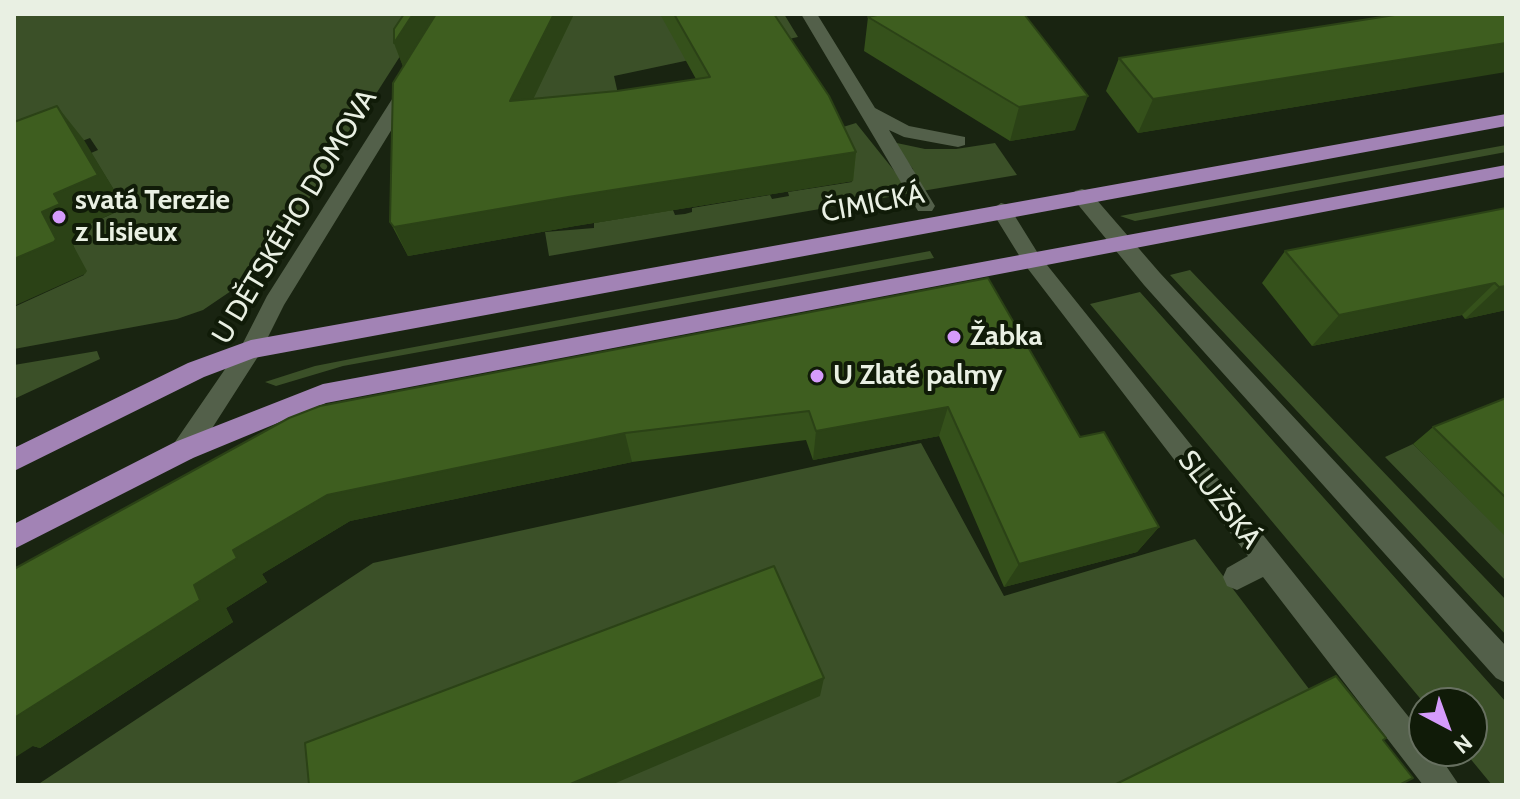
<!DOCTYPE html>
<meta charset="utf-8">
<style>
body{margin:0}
#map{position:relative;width:1520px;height:799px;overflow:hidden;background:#192411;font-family:Cabin,sans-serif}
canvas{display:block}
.frame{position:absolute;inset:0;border:16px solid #e9f0e3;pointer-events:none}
.north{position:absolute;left:1408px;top:687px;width:80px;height:80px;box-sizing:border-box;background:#101b08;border:2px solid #677060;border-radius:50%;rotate:139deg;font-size:22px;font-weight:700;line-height:32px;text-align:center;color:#e9f0e3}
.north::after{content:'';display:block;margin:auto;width:28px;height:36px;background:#d59bfb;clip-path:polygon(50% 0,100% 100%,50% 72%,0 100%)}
</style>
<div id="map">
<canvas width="1520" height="799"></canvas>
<div class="frame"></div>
<div class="north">N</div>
</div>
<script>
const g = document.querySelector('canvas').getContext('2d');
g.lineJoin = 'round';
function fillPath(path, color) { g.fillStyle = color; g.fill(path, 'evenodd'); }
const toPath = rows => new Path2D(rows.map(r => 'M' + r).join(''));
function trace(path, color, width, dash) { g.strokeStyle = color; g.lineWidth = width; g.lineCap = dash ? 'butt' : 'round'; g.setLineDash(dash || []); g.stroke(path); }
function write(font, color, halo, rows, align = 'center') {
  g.font = font + ' Cabin,sans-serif'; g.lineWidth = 8; g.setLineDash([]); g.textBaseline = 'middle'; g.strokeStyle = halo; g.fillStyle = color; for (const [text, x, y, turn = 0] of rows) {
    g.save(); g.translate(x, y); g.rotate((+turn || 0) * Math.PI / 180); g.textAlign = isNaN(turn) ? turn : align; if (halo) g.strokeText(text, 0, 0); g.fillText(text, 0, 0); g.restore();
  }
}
fillPath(toPath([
 [14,14,427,14,298,216,231,291,203,310,177,319,14,349,14,307,84,275,73,245,89,237,83,227,125,208,91,153,98,150,90,138,40,157,14,172],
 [485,14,784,14,798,37,614,76,624,121,438,159],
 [856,123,912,193,549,256,545,232,594,228,594,223,673,210,675,215,685,214,692,212,692,208,770,195,772,199,789,196,788,192,852,182,830,131],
 [892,142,925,149,956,149,995,143,1017,175,916,192,913,169],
 [1506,145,1506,152,1135,221,1120,216],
 [930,251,934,258,343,366,276,386,265,382,315,366,366,356],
 [1190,270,1506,600,1506,635,1170,275],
 [1140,292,1506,702,1506,785,1492,785,1464,751,1472,751,1472,703,1424,703,1090,304],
 [97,351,100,359,14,399,14,365],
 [921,443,1004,596,1195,539,1382,785,37,785,373,563],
 [1413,444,1506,536,1506,581,1385,457]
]), '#3b5028');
fillPath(toPath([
 [801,14,817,14,875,108,909,126,965,137,965,145,958,147,904,137,889,130,935,206,932,211,918,211,801,14],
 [410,80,419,85,284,305,259,355,193,458,184,461,175,458,171,450,175,442,243,343,267,296,401,85,410,80],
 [1082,189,1089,191,1160,273,1506,646,1506,683,1496,678,1144,285,1075,201,1072,196,1075,191,1082,189],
 [1001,203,1008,205,1039,255,1424,736,1424,751,1436,751,1459,785,1423,785,1263,577,1237,590,1227,586,1223,577,1227,568,1248,556,1025,265,991,210,1001,203]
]), '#53604a');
fillPath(toPath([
 [1506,114,1506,126,254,358,204,377,14,471,14,448,188,363,251,340,1506,114],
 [1506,165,1506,177,326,403,193,458,14,549,14,524,175,442,323,384,1506,165]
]), '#a283b5');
fillPath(toPath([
 [574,14,533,99,617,91,696,79,660,14,774,14,856,152,853,181,575,226,408,256,390,222,403,66,394,43],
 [867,14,1024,14,1075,130,1010,141,864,51,868,17],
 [1119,58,1409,88,1138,133,1106,91],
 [1506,208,1506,310,1465,319,1462,315,1312,346,1262,283,1285,251],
 [988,278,1080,437,1159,527,1137,552,1004,587,939,436,813,460,806,440,632,462,350,521,262,574,267,582,226,608,233,622,40,748,33,746,14,569],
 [1506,398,1506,537,1413,444,1433,427]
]), '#35511b');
fillPath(toPath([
 [413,14,442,14,405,72,394,43],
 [554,14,574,14,518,131,510,101],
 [1506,43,1506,72,1138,133,1153,99],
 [1088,96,1075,130,1010,141,1019,107],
 [57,106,84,140,125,208,83,227,89,237,73,245,87,271,85,274,14,306,14,259,54,194],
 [856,152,853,181,575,226,408,256,394,227,568,197],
 [1495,283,1462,315,1312,346,1339,315],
 [1506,286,1506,310,1465,319,1499,287],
 [948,407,939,436,813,460,816,431],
 [625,433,632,462,350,521,262,574,267,582,226,608,233,622,40,748,33,746,14,758,14,718,194,585,233,550,327,495],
 [1159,527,1137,552,1004,587,1019,564],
 [824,678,820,696,611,785,568,785]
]), '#2b4216');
const building = toPath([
 [404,14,413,14,394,43,394,29,404,14],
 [436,14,554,14,510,101,617,91,710,77,674,14,774,14,829,96,856,152,568,197,394,227,390,222,393,83,436,14],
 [882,14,1024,14,1088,96,1019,107,868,17,882,14],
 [1401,14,1506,14,1506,43,1153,99,1119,58,1401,14],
 [57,106,98,175,54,194,60,204,42,212,56,239,54,242,14,259,14,122,57,106],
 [1506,208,1506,286,1499,287,1495,283,1339,315,1285,251,1506,208],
 [988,278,1080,437,1104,432,1159,527,1019,564,948,407,816,431,809,411,625,433,327,495,233,550,237,558,194,585,200,600,14,718,14,569,289,418,320,406,988,278],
 [1506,398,1506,498,1433,427,1506,398],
 [774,566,824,678,568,785,309,785,305,743,774,566],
 [1336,676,1386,738,1383,740,1413,778,1399,785,1114,785,1336,676]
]);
fillPath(building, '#3e5e1f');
trace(building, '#2b4216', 2);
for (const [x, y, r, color] of [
 [59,217,8,"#d59bfb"],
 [954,337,8,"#d59bfb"],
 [817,376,8,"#d59bfb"]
]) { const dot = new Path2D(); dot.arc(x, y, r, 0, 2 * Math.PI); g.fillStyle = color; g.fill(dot); trace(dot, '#101b08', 3); }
write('bold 28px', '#e9f0e3', '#101b08', [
 ["svatá Terezie",75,201],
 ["z Lisieux",75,233],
 ["Žabka",970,337],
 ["U Zlaté palmy",833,376]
], 'left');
write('28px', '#e9f0e3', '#101b08', [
 ["ČIMICKÁ",873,204,-11],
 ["U DĚTSKÉHO DOMOVA",295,217,-59],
 ["SLUŽSKÁ",1219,500,52]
]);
</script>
